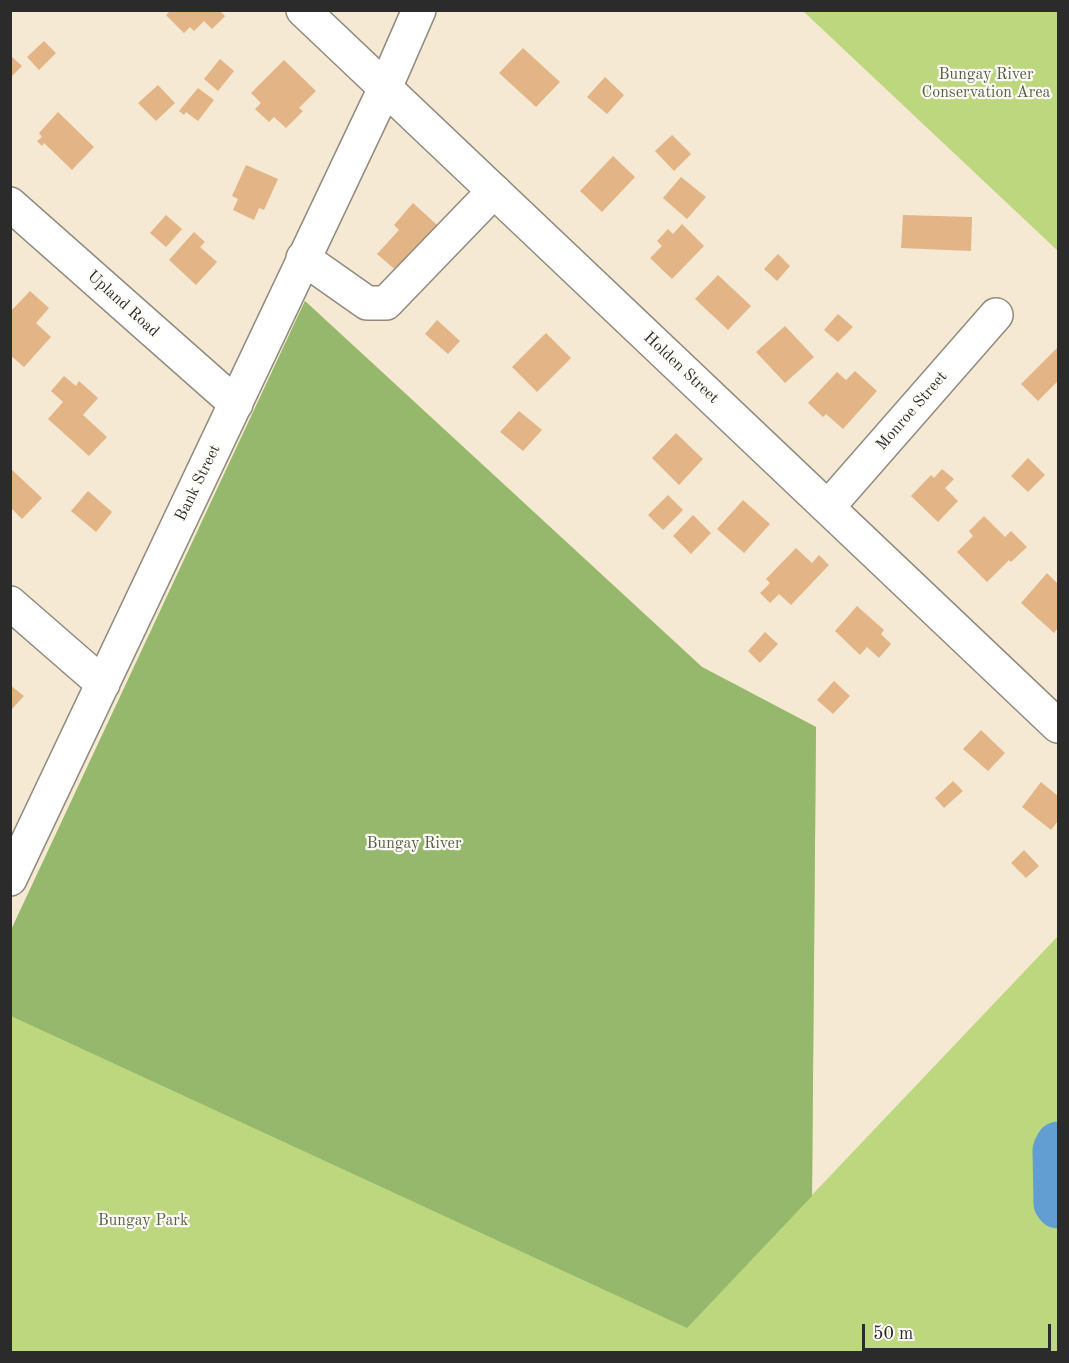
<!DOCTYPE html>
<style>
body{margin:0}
#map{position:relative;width:1069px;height:1363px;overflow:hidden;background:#f5e9d3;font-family:"Old Standard TT",serif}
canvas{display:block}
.frame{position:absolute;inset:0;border:12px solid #2b2b2b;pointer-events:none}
.scale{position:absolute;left:862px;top:1324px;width:189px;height:27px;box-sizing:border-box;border:3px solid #2b2b2b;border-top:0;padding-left:8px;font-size:18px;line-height:21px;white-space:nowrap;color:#2b2b2b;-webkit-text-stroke:4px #fdfcf7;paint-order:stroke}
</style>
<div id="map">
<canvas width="1069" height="1363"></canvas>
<div class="frame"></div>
<div class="scale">50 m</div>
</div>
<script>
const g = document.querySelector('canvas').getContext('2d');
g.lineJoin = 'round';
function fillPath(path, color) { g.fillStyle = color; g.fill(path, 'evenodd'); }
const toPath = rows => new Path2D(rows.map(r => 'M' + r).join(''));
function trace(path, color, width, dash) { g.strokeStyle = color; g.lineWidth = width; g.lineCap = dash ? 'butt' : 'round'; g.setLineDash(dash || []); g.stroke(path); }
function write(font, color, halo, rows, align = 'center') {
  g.font = font + ' "Old Standard TT",serif'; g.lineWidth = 4.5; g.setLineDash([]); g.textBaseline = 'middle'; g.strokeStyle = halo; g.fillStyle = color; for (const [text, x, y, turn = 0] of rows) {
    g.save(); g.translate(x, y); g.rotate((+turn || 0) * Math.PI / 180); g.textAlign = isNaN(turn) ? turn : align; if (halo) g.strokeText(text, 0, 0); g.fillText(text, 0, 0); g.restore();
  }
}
fillPath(toPath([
 [803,11,1058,11,1058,251],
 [305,301,702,667,816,727,812,1195,1058,936,1058,1144,1055,1150,1056,1203,1058,1206,1058,1352,11,1352,11,930]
]), '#bcd77d');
fillPath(toPath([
 [305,301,702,667,816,727,812,1196,687,1328,11,1016,11,930]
]), '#95b86c');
trace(toPath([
 [1058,1144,1055,1150,1056,1203,1058,1206]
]), '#639ed3', 45);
fillPath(toPath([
 [171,10,219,10,225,16,212,29,204,21,194,31,190,27,184,33,166,15],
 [44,41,56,53,39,70,27,57],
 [523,48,560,82,536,107,499,73],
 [10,55,22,66,10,78],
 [220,59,234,71,218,91,204,79],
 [284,60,316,91,299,108,303,111,286,128,274,117,269,122,255,109,261,103,251,93],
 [605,77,624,95,607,114,587,97],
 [158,85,175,103,156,121,138,103],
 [198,88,214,100,198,121,186,112,184,115,179,111],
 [58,112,94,147,72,170,44,143,42,146,37,141,42,137,39,133],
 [672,135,691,154,674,171,655,151],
 [613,156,635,177,602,212,580,191],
 [246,165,278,179,264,210,259,208,254,220,233,210,238,199,232,196],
 [681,177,706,197,687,219,663,198],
 [413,203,446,233,405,278,377,254,399,230,394,225],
 [166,215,182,229,166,247,150,233],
 [903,215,972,217,971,251,901,248],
 [682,224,704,246,672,279,650,258,662,246,657,241,668,229,673,234],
 [194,232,205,242,200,247,217,262,196,285,169,260],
 [778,254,790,266,777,281,764,269],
 [718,275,751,306,728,330,695,299],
 [30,291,49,308,36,323,51,337,24,367,10,355,10,312],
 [838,314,853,327,838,342,824,330],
 [437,320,460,341,448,354,425,334],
 [785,326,814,357,785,383,756,352],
 [546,333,571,358,537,392,512,367],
 [1058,347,1058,381,1038,401,1021,384],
 [855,371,877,391,843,429,826,414,823,417,808,403,837,372,846,380],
 [64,376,76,386,79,381,98,398,83,415,107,437,89,456,48,419,63,402,51,391],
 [519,411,542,430,523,451,500,432],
 [676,433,703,459,679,485,652,458],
 [1028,458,1045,475,1028,492,1011,476],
 [10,468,42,498,22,519,10,507],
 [942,469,954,479,945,488,958,501,938,522,911,496,931,475,934,478],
 [88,491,112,512,96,532,71,511],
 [668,495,683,510,663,530,648,515],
 [743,500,770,524,744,553,717,529],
 [693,515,711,533,691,554,673,536],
 [984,516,1005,537,1011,531,1027,547,1011,562,1009,560,987,582,957,552,973,536,969,531],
 [796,548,812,563,819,555,829,565,791,605,779,594,770,603,760,593,770,583,766,579],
 [1047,573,1058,584,1058,628,1054,633,1021,603],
 [857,606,884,630,881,634,891,644,879,658,867,647,860,655,835,631],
 [765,632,778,644,760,663,748,651],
 [834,681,850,696,833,714,817,700],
 [10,685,24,696,10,711],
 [981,730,1005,753,988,771,963,749],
 [953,781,963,791,944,808,935,798],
 [1041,782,1058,796,1058,821,1051,830,1022,807],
 [1024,850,1039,866,1026,878,1011,863]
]), '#e3b486');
const minor = toPath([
 [10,204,236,404],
 [303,258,367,303,386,303,494,191],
 [828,507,996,315],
 [10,603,103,684],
 [10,879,385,88,419,10]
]);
const major = toPath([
 [303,10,1058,726]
]);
trace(minor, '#908a7f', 36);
trace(major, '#908a7f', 36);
trace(minor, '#fff', 33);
trace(major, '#fff', 33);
write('16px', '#565f44', '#fdfcf7', [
 ["Bungay River",986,75],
 ["Conservation Area",986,93],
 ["Bungay River",414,844],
 ["Bungay Park",143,1221]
]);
write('16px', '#2b2b2b', '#fdfcf7', [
 ["Upland Road",123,304,42],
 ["Holden Street",681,368,43],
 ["Monroe Street",912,411,-49],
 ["Bank Street",198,483,-64]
]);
</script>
